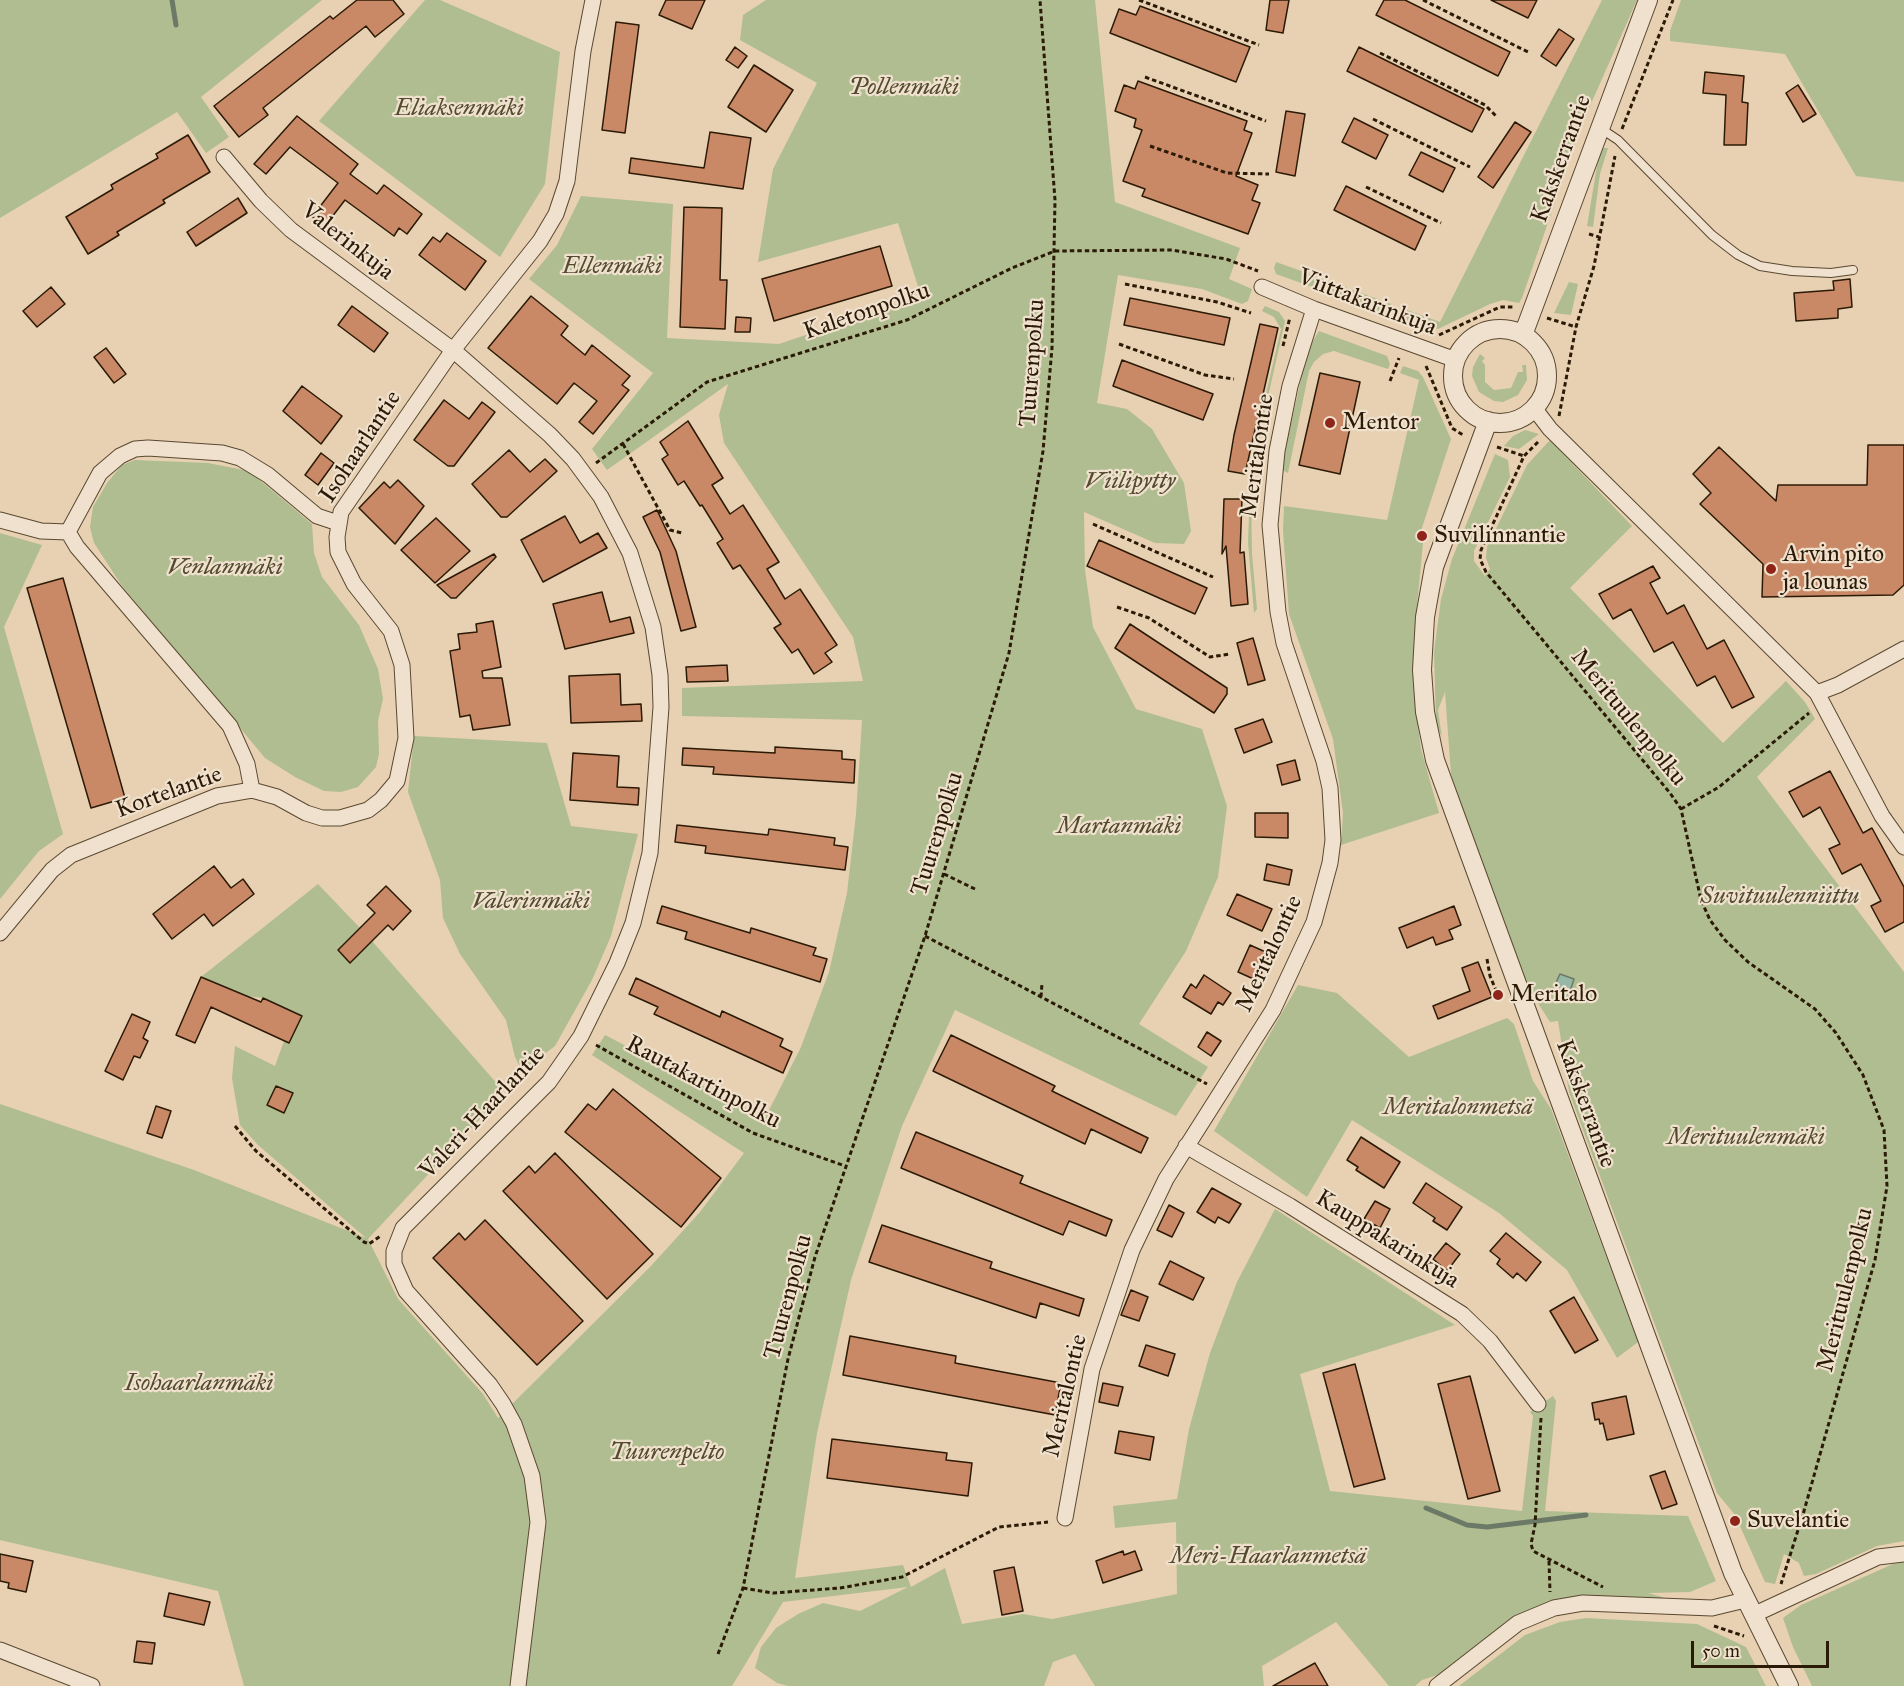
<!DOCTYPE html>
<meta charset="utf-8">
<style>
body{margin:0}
#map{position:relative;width:1904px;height:1686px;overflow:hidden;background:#e7d1b2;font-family:"IM FELL Great Primer",serif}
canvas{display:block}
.scale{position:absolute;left:1691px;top:1641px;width:138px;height:27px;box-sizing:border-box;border:3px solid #2b1a06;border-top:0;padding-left:8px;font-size:18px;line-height:21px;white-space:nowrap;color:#2b1a06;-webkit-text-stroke:4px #efe1cd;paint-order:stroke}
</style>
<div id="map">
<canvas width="1904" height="1686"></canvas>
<div class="scale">50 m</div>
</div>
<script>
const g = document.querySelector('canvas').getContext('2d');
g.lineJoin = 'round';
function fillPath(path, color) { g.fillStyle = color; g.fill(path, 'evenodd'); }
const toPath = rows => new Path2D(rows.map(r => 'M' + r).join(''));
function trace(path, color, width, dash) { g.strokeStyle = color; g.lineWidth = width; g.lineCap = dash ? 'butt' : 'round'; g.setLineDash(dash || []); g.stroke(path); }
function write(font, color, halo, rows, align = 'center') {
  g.font = font + ' "IM FELL Great Primer",serif'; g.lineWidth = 4.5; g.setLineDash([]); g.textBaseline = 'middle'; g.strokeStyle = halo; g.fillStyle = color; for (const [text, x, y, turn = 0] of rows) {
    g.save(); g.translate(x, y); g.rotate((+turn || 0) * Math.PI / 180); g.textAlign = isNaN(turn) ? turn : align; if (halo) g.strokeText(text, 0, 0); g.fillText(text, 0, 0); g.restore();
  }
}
fillPath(toPath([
 [0,0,322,0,201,97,229,137,206,153,177,112,0,218],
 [425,0,440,0,560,52,545,184,500,257,319,121],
 [766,0,1095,0,1115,202,1240,248,1229,279,1252,289,1248,301,1242,304,1202,289,1118,275,1097,403,1127,409,1152,429,1184,483,1191,531,1184,544,1155,543,1084,512,1085,570,1093,627,1136,709,1202,729,1227,806,1218,877,1186,951,1139,1024,1208,1067,1176,1116,955,1010,902,1126,851,1280,817,1433,795,1578,903,1565,911,1587,945,1568,962,1624,1023,1614,1052,1619,1177,1594,1176,1522,1115,1528,1113,1506,1177,1499,1189,1429,1210,1353,1237,1282,1275,1209,1455,1325,1300,1374,1330,1491,1522,1511,1533,1416,1530,1412,1553,1396,1556,1401,1545,1511,1688,1516,1716,1581,1690,1592,1648,1593,1676,1601,1561,1600,1542,1605,1509,1620,1441,1674,1422,1680,1415,1686,1389,1686,1336,1622,1262,1666,1264,1686,1095,1686,1075,1654,1053,1662,1044,1686,788,1686,777,1683,755,1668,761,1647,776,1628,798,1614,823,1603,860,1611,908,1587,783,1602,732,1686,244,1686,218,1591,0,1540,0,1104,194,1170,366,1238,258,1145,240,1125,232,1078,235,1046,275,1066,284,1041,289,1043,301,1016,263,998,246,996,201,977,318,884,360,928,338,951,350,963,372,941,500,1087,491,1107,368,1239,398,1299,483,1394,498,1418,650,1267,700,1212,744,1153,592,1055,605,1035,765,1118,801,1047,829,972,847,893,856,814,862,720,682,716,682,688,863,681,853,637,724,443,719,415,728,384,607,470,592,449,653,373,529,279,557,245,581,196,673,204,667,338,779,344,921,296,898,223,758,262,773,169,817,83,740,40,743,15],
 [1602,0,1637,0,1582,124,1522,298,1519,303,1503,300,1490,304,1438,329,1428,329,1404,321,1407,310,1440,322],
 [1681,0,1904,0,1904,182,1856,176,1785,54,1670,41,1670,31],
 [1600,148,1608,148,1600,174,1593,227,1587,226],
 [1276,262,1293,268,1391,304,1385,313,1276,274,1274,268],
 [1569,282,1578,284,1571,315,1554,313],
 [1265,306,1279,312,1285,321,1263,419,1251,490,1252,554,1257,609,1254,613,1248,542,1250,490,1262,411,1281,329,1274,317,1262,311],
 [1319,331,1387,356,1390,364,1388,369,1334,351,1323,354,1314,362,1309,371,1288,473,1282,470,1288,436,1308,349],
 [1480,354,1485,358,1482,361,1485,365,1485,382,1494,390,1511,388,1518,372,1523,372,1522,365,1526,365,1527,380,1518,395,1503,402,1494,401,1479,392,1472,376,1473,367],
 [1403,366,1418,371,1423,377,1451,439,1418,540,1423,543,1416,616,1414,692,1421,749,1439,813,1341,845,1343,813,1333,739,1289,614,1283,531,1284,506,1387,520,1419,380,1400,373],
 [1525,430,1539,434,1519,449,1504,446,1513,436],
 [1550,440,1632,526,1570,588,1723,743,1786,681,1805,702,1815,719,1757,777,1904,972,1904,1541,1877,1546,1816,1574,1804,1576,1799,1563,1784,1554,1775,1584,1765,1582,1735,1515,1717,1493,1569,1092,1558,1021,1550,1022,1527,986,1492,894,1451,774,1445,692,1438,710,1442,738,1436,722,1434,652,1441,599,1452,559,1495,454,1508,460,1510,477,1474,551,1474,561,1485,576,1490,569,1486,558,1487,547,1527,465],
 [135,460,208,463,249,471,312,524,314,553,322,577,359,625,378,669,383,699,378,721,379,754,376,767,358,787,341,792,324,791,295,777,265,758,122,586,94,543,90,527,93,507,107,483,122,465],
 [0,533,42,545,4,627,63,834,39,851,0,899],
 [414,736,547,743,571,826,638,834,611,936,592,980,555,1046,522,1071,515,1057,506,1020,460,954,443,918,440,880,408,792],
 [1298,985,1337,993,1409,1057,1507,1018,1514,1024,1533,1081,1551,1109,1638,1342,1617,1358,1567,1270,1499,1213,1352,1120,1307,1197,1214,1131],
 [1904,1562,1904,1686,1812,1686,1793,1647,1783,1618,1801,1605,1893,1564],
 [1586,1618,1697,1624,1746,1647,1766,1686,1459,1686,1525,1635,1560,1622]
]), '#b0bd90');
const water = toPath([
 [1560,974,1574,979,1568,998,1560,1000,1556,999,1553,989,1560,974]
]);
fillPath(water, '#98b8a7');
trace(water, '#6c7967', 1.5);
trace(toPath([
 [172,0,176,25],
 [1426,1508,1467,1525,1487,1527,1586,1515]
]), '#6c7967', 5);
const building = toPath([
 [357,0,393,0,404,14,375,37,366,26,263,108,268,115,239,137,214,106,330,16,333,19,357,0],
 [666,0,705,0,692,29,659,15,666,0],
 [1270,0,1289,0,1283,33,1266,30,1270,0],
 [1384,0,1405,0,1510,52,1498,76,1376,15,1384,0],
 [1491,0,1537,0,1528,18,1491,0],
 [1140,6,1250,47,1236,82,1110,33,1119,9,1136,15,1140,6],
 [616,22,639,25,625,133,602,130,616,22],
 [1559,29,1574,39,1556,66,1541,56,1559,29],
 [735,47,747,56,738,68,726,60,735,47],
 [1359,47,1484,109,1472,132,1347,71,1359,47],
 [754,65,793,90,766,132,728,107,754,65],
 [1705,72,1744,76,1742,102,1748,103,1746,145,1724,145,1726,95,1703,93,1705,72],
 [1138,81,1247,121,1244,130,1252,133,1236,176,1258,185,1252,200,1260,203,1248,234,1142,196,1145,189,1123,181,1142,130,1134,127,1136,119,1115,111,1124,85,1135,89,1138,81],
 [1798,85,1816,114,1803,122,1786,93,1798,85],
 [1286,111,1305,114,1295,176,1276,172,1286,111],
 [297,116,358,164,350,174,377,194,384,185,422,214,407,234,399,228,394,236,345,200,325,226,312,217,338,183,290,147,266,174,254,164,297,116],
 [1354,118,1388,135,1376,159,1342,142,1354,118],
 [1515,122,1531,132,1493,188,1478,177,1515,122],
 [710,132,751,138,743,189,629,173,631,158,704,168,710,132],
 [188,135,210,172,163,200,165,203,117,232,119,235,88,254,66,217,113,189,111,185,158,158,156,154,188,135],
 [1421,152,1455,168,1443,192,1409,175,1421,152],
 [1346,186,1426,226,1415,250,1334,210,1346,186],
 [238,198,247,213,196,246,187,232,238,198],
 [684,207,722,208,720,280,727,280,725,329,680,327,684,207],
 [447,233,486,261,465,290,419,255,433,237,440,242,447,233],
 [880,246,892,286,774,321,762,279,880,246],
 [1850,279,1852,307,1838,309,1838,318,1796,321,1794,293,1834,290,1833,281,1850,279],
 [51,287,65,304,37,327,23,311,51,287],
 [531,296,568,326,561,335,585,355,592,345,630,376,622,385,629,390,593,434,579,422,597,401,574,383,557,404,488,348,531,296],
 [1130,298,1230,318,1224,345,1124,325,1130,298],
 [352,306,388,333,374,352,338,325,352,306],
 [736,317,751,318,750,332,735,332,736,317],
 [1260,324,1278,328,1245,474,1228,471,1234,435,1260,324],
 [106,348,126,374,114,383,94,357,106,348],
 [1122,360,1213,394,1203,420,1113,386,1122,360],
 [1320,373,1360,382,1340,474,1299,465,1320,373],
 [302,386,342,416,321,444,283,411,302,386],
 [444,400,469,419,482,402,495,412,454,466,448,466,414,440,444,400],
 [688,421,723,478,712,485,730,514,743,505,779,562,767,569,785,599,800,589,837,645,825,653,832,662,814,674,798,649,792,653,774,628,781,624,740,565,733,569,717,543,723,539,702,505,700,506,684,481,678,485,662,459,668,455,660,442,688,421],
 [1868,445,1904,445,1904,585,1893,595,1762,597,1763,564,1700,504,1711,493,1693,474,1719,447,1776,501,1778,485,1867,485,1868,445],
 [509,450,530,472,545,459,557,471,507,517,501,517,472,484,509,450],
 [321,453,334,463,318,485,305,475,321,453],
 [398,480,424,506,395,544,359,508,384,482,390,488,398,480],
 [1224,499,1242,499,1240,553,1244,552,1248,604,1231,606,1226,546,1222,554,1224,499],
 [657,510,676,551,696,627,681,631,660,552,643,517,657,510],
 [565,516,580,543,598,533,607,548,543,582,521,540,565,516],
 [436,518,470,551,435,583,401,550,436,518],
 [1099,540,1207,588,1195,614,1087,566,1099,540],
 [494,554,496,557,456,598,451,598,437,585,494,554],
 [1653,566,1660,578,1650,583,1667,614,1684,605,1707,649,1724,640,1754,697,1732,708,1715,676,1697,686,1673,642,1654,652,1631,609,1613,619,1599,594,1653,566],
 [63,578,125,798,91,808,27,588,63,578],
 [602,592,610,622,630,617,634,633,565,649,553,604,602,592],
 [493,621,501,667,482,671,483,678,502,678,510,725,473,730,470,715,460,717,450,651,460,649,458,634,477,632,476,624,493,621],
 [1130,624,1227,688,1227,694,1214,713,1115,648,1130,624],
 [1253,638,1265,680,1248,685,1237,643,1253,638],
 [727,665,728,681,687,682,686,667,727,665],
 [620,674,621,705,641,704,642,721,571,723,569,676,620,674],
 [1263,719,1272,742,1244,753,1235,729,1263,719],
 [775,747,842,751,842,759,855,760,854,783,713,774,714,767,682,765,683,748,775,753,775,747],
 [573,753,619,756,617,787,639,788,638,805,570,800,573,753],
 [1295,760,1300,780,1282,785,1277,765,1295,760],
 [1830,771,1863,833,1872,828,1904,887,1904,922,1885,932,1871,906,1881,901,1861,864,1842,874,1829,849,1840,844,1820,807,1803,817,1789,792,1830,771],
 [1255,813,1288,813,1288,838,1255,837,1255,813],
 [677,825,768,835,769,829,835,838,834,845,848,847,845,870,705,853,706,846,675,842,677,825],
 [1267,864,1292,870,1289,885,1264,880,1267,864],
 [214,866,231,888,243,879,254,894,213,926,204,914,172,939,153,914,214,866],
 [386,886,411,911,393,930,388,925,350,963,338,950,375,913,367,905,386,886],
 [1237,894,1272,909,1262,931,1227,915,1237,894],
 [662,906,750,933,751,928,816,948,813,955,827,959,820,982,685,939,687,932,657,923,662,906],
 [1454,906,1461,925,1449,930,1453,939,1436,945,1433,937,1407,948,1399,928,1454,906],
 [1250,945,1270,954,1258,981,1238,972,1250,945],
 [1478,962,1492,997,1438,1019,1433,1006,1470,991,1462,968,1478,962],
 [1204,975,1231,993,1223,1005,1218,1002,1211,1014,1183,997,1191,984,1196,988,1204,975],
 [201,977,261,1002,263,998,302,1016,289,1043,211,1007,195,1043,176,1035,201,977],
 [636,978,720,1017,722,1011,783,1039,780,1046,792,1052,783,1073,654,1014,658,1007,629,994,636,978],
 [132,1014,150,1022,143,1038,148,1041,140,1058,134,1056,123,1080,105,1071,132,1014],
 [1207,1032,1221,1041,1211,1056,1198,1047,1207,1032],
 [951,1035,1055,1086,1052,1091,1148,1138,1141,1153,1091,1129,1085,1144,933,1071,951,1035],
 [276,1086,293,1093,284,1113,267,1105,276,1086],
 [613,1089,721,1178,681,1227,565,1132,588,1104,596,1110,613,1089],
 [156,1106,171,1111,162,1138,147,1133,156,1106],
 [916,1132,1023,1176,1020,1183,1112,1220,1106,1236,1069,1221,1063,1235,901,1168,916,1132],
 [1361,1137,1400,1162,1384,1188,1356,1170,1358,1167,1347,1160,1361,1137],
 [555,1153,653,1254,607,1299,503,1191,529,1166,535,1173,555,1153],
 [1426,1183,1462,1207,1447,1230,1433,1221,1435,1218,1413,1203,1426,1183],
 [1212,1188,1241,1204,1229,1223,1218,1217,1215,1223,1197,1212,1212,1188],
 [1375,1201,1390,1209,1380,1228,1364,1219,1375,1201],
 [1169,1205,1184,1213,1172,1237,1157,1230,1169,1205],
 [485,1220,583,1321,537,1365,433,1258,459,1233,465,1240,485,1220],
 [882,1225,992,1262,990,1268,1084,1299,1079,1316,1040,1303,1036,1318,869,1262,882,1225],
 [1506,1233,1541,1262,1526,1281,1517,1273,1513,1278,1497,1264,1500,1259,1490,1251,1506,1233],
 [1446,1243,1460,1254,1447,1271,1433,1259,1446,1243],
 [1170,1261,1204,1278,1193,1300,1159,1284,1170,1261],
 [1131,1290,1148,1297,1139,1321,1121,1315,1131,1290],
 [1574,1297,1598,1340,1575,1353,1550,1311,1574,1297],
 [850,1336,956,1356,955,1363,1061,1383,1055,1415,843,1375,850,1336],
 [1146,1345,1175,1354,1168,1376,1139,1366,1146,1345],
 [1355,1364,1385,1479,1354,1487,1323,1373,1355,1364],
 [1470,1376,1500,1491,1468,1499,1438,1384,1470,1376],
 [1103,1383,1123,1387,1118,1406,1099,1402,1103,1383],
 [1626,1396,1634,1434,1607,1440,1603,1423,1600,1424,1599,1419,1595,1420,1592,1403,1626,1396],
 [1119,1431,1154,1437,1150,1460,1115,1453,1119,1431],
 [832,1439,947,1453,946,1460,972,1463,968,1496,827,1478,832,1439],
 [1665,1471,1677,1504,1662,1509,1650,1476,1665,1471],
 [1123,1551,1124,1555,1135,1551,1142,1570,1103,1583,1096,1561,1123,1551],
 [0,1554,33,1561,26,1592,8,1588,9,1583,0,1581,0,1554],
 [1014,1567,1023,1611,1002,1615,994,1571,1014,1567],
 [169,1593,210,1602,204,1625,164,1616,169,1593],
 [137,1641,155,1643,152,1664,134,1662,137,1641],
 [1315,1663,1328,1686,1273,1686,1315,1663]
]);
fillPath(building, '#c98866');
trace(building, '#2b1a06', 1.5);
const service = toPath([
 [1600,128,1618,140,1712,235,1738,255,1760,266,1792,271,1831,273,1853,270]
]);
const minor = toPath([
 [224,157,261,201,291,230,453,350,550,435,573,459,601,497,630,553,653,627,660,675,661,707,650,853,633,923,617,963,581,1036,549,1082,403,1228,394,1251,394,1264,406,1291,490,1385,503,1404,514,1424,532,1476,538,1522,518,1686],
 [1262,287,1314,309,1456,360],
 [1534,408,1550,429,1817,693,1882,816,1904,847],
 [0,520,41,531,68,532,100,473,120,456,135,449,148,448,222,453,240,458,268,475,317,516,338,523],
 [1817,693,1838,685,1904,649],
 [252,790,277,797,306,813,322,818,340,818,368,810,381,800,397,781,406,738,402,665,391,631,354,584,338,552,337,537,341,512,453,350,540,241,556,214,567,181,583,51,593,0],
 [0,933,52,870,71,855,217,796,252,790,247,764,230,726,77,547,68,532],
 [1186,1146,1290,1206,1462,1314,1490,1341,1538,1404],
 [1065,1518,1092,1369,1132,1250,1166,1179,1273,1010,1314,922,1330,863,1333,840,1330,788,1324,761,1284,643,1278,612,1270,525,1277,451,1290,386,1314,309],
 [1753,1615,1878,1557,1904,1554],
 [0,1650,92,1686],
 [1437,1686,1518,1623,1554,1608,1583,1603,1712,1608,1745,1600]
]);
const tertiary = toPath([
 '1453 376a47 47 0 1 1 94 0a47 47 0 1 1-94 0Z',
 [1523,335,1648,0],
 [1488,421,1434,567,1425,617,1422,670,1425,712,1435,760,1733,1573,1789,1686]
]);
trace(service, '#5a4831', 10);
trace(minor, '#5a4831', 17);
trace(tertiary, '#5a4831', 20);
trace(toPath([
 [1139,0,1259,45],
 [1423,0,1530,53],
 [1380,53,1485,105,1496,116],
 [1145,77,1266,121],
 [1373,119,1470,167],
 [1622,129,1673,0],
 [1150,146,1227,173,1269,174],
 [1366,187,1441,223],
 [1589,234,1599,237],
 [1125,284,1217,302,1251,313],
 [1547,318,1576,327],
 [1439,335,1500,307,1515,307],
 [1119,344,1205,375,1234,379],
 [1283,346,1290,317],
 [1426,366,1452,428,1463,435],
 [1390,381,1399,358],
 [1559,416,1576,327,1594,266,1615,156],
 [1538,442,1524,456,1481,550,1480,559,1486,572,1670,793,1681,809,1701,900,1710,920,1725,940,1748,962,1815,1009,1836,1033,1863,1075,1884,1130,1887,1186,1875,1260,1804,1511,1781,1584],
 [623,444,670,530,682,533],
 [1497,447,1524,456],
 [596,463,707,382,907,320,1012,268,1055,251,1172,250,1226,259,1258,271],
 [1093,524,1213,577],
 [1117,607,1149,618,1210,657,1230,654],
 [1681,809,1719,787,1809,713],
 [944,874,975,889],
 [925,936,1207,1084],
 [1487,959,1490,976,1498,995],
 [1041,997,1042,983],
 [596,1045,753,1133,845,1166],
 [235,1126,256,1151,364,1242,369,1244,382,1235],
 [1541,1418,1535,1525,1531,1544,1533,1551,1603,1587],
 [1549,1561,1550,1592],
 [743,1588,773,1593,840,1588,902,1577,999,1527,1048,1522],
 [1714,1626,1744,1636],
 [718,1654,743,1588,788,1359,815,1257,925,936,1009,653,1043,451,1052,348,1055,200,1040,0]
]), '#2b1a06', 3, [4.5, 3]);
trace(service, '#efe1cd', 8);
trace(minor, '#efe1cd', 15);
trace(tertiary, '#efe1cd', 18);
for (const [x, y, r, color] of [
 [1330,423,6,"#8f2418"],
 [1422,536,6,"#8f2418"],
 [1771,569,6,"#8f2418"],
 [1498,995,6,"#8f2418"],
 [1735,1521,6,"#8f2418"]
]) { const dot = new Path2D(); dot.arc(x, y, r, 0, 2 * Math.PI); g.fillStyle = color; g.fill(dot); trace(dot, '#efe1cd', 2); }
write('italic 24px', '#534b2f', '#efe1cd', [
 ["Pollenmäki",904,88],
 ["Eliaksenmäki",459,109],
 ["Ellenmäki",612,267],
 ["Viilipytty",1130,482],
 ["Venlanmäki",225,568],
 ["Martanmäki",1119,827],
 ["Suvituulenniittu",1780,897],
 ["Valerinmäki",531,902],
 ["Meritalonmetsä",1458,1108],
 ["Merituulenmäki",1746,1138],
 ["Isohaarlanmäki",199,1384],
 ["Tuurenpelto",667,1453],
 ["Meri-Haarlanmetsä",1268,1557]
]);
write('24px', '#2b1a06', '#efe1cd', [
 ["Kakskerrantie",1562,159,-70],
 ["Valerinkuja",347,242,38],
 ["Viittakarinkuja",1367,303,21],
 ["Kaletonpolku",867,312,-19],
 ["Tuurenpolku",1033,363,-86],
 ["Isohaarlantie",361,447,-57],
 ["Meritalontie",1258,456,-82],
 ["Merituulenpolku",1628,718,51],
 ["Kortelantie",169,793,-20],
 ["Tuurenpolku",938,834,-73],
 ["Meritalontie",1270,954,-65],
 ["Rautakartinpolku",703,1083,28],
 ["Kakskerrantie",1585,1104,70],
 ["Valeri-Haarlantie",483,1113,-47],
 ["Kauppakarinkuja",1387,1240,32],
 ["Merituulenpolku",1846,1290,-76],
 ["Tuurenpolku",789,1297,-75],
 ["Meritalontie",1066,1396,-77]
]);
write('24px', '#2b1a06', '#efe1cd', [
 ["Mentor",1342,423],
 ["Suvilinnantie",1434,536],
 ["Arvin pito",1783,555],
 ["ja lounas",1783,583],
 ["Meritalo",1510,995],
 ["Suvelantie",1747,1521]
], 'left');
</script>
